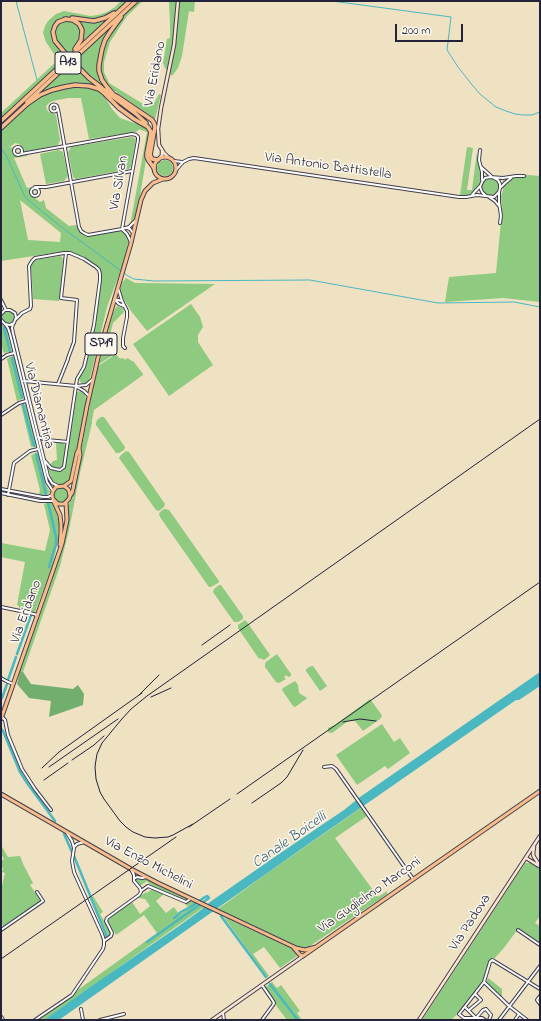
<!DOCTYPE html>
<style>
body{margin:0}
#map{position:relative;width:541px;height:1021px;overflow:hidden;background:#eee2c2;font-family:"Indie Flower",sans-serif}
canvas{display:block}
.frame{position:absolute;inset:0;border:2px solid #22223b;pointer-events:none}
.scale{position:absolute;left:395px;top:24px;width:68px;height:18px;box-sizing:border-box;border:2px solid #22223b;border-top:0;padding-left:5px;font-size:12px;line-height:14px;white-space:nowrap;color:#22223b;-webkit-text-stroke:3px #fbf7ec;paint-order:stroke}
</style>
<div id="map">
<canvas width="541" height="1021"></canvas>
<div class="frame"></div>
<div class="scale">200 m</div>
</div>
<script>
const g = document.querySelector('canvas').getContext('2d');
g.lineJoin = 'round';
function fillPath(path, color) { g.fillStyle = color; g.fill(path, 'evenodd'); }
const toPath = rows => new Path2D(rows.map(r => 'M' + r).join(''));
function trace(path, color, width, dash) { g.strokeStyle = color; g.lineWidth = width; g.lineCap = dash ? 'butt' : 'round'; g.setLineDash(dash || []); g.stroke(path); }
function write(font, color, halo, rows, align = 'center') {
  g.font = font + ' "Indie Flower",sans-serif'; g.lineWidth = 3; g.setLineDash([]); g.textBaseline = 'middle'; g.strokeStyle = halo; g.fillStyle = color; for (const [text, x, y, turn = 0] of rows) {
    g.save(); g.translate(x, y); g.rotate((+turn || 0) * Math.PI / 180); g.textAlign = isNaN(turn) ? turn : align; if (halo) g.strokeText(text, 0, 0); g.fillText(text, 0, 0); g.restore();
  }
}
fillPath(toPath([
 [121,1,143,1,127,16,110,42,104,62,104,72,109,83,148,107,153,105,159,94,161,95,155,119,110,88,104,96,112,109,120,118,134,123,144,125,150,130,145,154,146,160,140,196,134,221,130,226,147,132,141,130,140,129,136,132,89,139,81,98,68,98,53,101,49,103,46,106,47,110,49,112,56,115,60,140,58,145,24,152,23,148,19,144,15,143,9,148,15,147,13,151,15,155,19,156,27,154,27,156,14,158,27,188,32,187,30,191,31,195,40,202,44,200,46,208,69,226,77,225,77,223,79,230,80,233,83,234,88,236,120,230,126,235,129,240,122,267,107,307,90,378,89,381,85,385,81,383,79,379,84,368,93,334,101,282,100,270,97,267,84,257,66,251,1,261,1,113,58,60,46,42,43,33,45,26,48,21,56,14,64,11,90,16,98,15,107,12,115,7],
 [20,200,61,233,60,242,28,240],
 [169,1,195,1,194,12,189,11,182,56,178,68,172,76,165,68,163,63,167,39,170,38,170,24],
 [132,137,136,139,131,166,129,169,76,179,73,177,68,152,71,147],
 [467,147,473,148,467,190,472,190,475,166,477,152,481,178,478,188,474,192,466,196,463,196,460,195],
 [59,150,63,152,68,176,64,181,46,184,40,154],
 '157 168a8 8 0 1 1 16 0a8 8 0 1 1-16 0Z',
 [518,174,540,176,540,302,503,298,445,302,449,277,496,273,502,211,501,196,503,190,503,177],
 '481 187a9 9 0 1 1 18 0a9 9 0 1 1-18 0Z',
 [60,256,62,257,63,260,59,301,33,299,31,266,33,262,36,260],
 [126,278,135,283,215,284,147,331,131,311,123,298,120,290,122,283],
 [191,304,200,317,203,327,198,335,198,342,213,365,169,396,133,344],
 [118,306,123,308,124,312,113,323,107,346,113,355,99,364,112,315,116,307],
 '1 317a7 7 0 1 1 14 0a7 7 0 1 1-14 0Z',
 [1,323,5,326,7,330,12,351,4,353,3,351,1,342],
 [8,326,11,326,11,332,47,475,50,483,55,486,53,489,48,481],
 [116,354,120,359,123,358,125,360,127,358,134,362,143,374,143,375,94,410,92,420,92,423,80,473,69,530,60,566,23,672,20,671,51,584,64,540,69,518,67,507,72,499,93,388,98,366],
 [14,356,24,398,17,401,7,359,10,357],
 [81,391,83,391,85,394,86,400,71,478,69,481,65,484,57,484,52,480,48,467,49,467,52,470,59,471,62,470,65,468,76,400,76,396,77,392],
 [26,404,36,446,31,447,21,405],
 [101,417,104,417,125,447,124,450,119,453,116,453,96,425,96,423,97,420],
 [56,443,63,443,66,446,64,466,61,468,52,467,50,465,53,461,57,460],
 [126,451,129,452,165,504,164,507,159,511,156,510,119,458,121,455],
 [38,453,46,485,50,492,48,494,44,495,39,495,40,490,31,455],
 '53 495a8 8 0 1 1 16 0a8 8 0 1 1-16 0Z',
 [50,502,53,504,56,510,59,522,58,541,52,567,35,612,19,609,19,606,17,605,25,562,1,557,1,543,45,551,50,530,44,504],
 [164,509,166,509,169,510,219,581,218,583,211,587,209,587,160,517,159,514,160,512],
 [219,585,221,585,243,616,243,619,238,622,234,622,213,592,214,589],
 [245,620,247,622,270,655,268,657,264,660,260,658,259,659,238,628,238,625],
 [277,654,291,674,291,676,288,677,286,675,284,677,286,679,279,683,276,682,265,667,265,664,266,662],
 [311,666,313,666,327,686,320,691,306,671,306,669],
 [295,681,298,685,299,693,307,698,306,699,295,707,293,706,282,690,283,688],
 [370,699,381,714,382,716,380,719,363,731,355,721,348,721,332,733,328,732,328,728,335,725],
 [382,724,394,742,400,738,410,753,388,769,385,766,357,785,336,755],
 [361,808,367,816,335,838,378,897,387,891,387,894,380,899,307,948,302,948,297,946,218,909,269,872],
 [1,845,8,857,20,856,24,866,33,883,30,885,41,901,4,927,1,923,1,890,5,873,2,872,3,868,1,866,1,861,4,859,1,854],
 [525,863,530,863,540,869,540,916,535,923,540,926,540,943,518,929,503,949,494,959,492,958,490,960,484,982,465,1007,451,1020,422,1020],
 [136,878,145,879,188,900,186,901,154,887,149,884,147,881,140,886,136,881],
 [152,889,164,894,156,901,166,913,174,907,178,913,173,917,174,919,189,908,188,906,185,905,190,901,204,907,44,1020,37,1020,72,996,79,989,157,933,144,915,116,935,108,921,109,918,132,902,140,914,150,906,145,899,138,898,146,892,147,893],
 [93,896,103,912,100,914,111,932,111,934,108,936,92,897],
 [224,917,293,949,296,952,297,956,280,968,264,947,253,954,269,976,267,977],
 [488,978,502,989,502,998,486,983],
 [272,982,277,988,281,985,300,1011,297,1013,302,1020,287,1020,275,1004,275,1001,264,988]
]), '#8eca7f');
fillPath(toPath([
 [20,671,23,672,31,684,73,689,78,685,84,694,83,705,49,717,51,701,29,698,17,684]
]), '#72ae6e');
fillPath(toPath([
 [540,672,540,686,519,700,516,700,300,850,59,1020,44,1020,93,985,179,926,201,910,210,902,276,856,344,810,360,797]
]), '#49b8c0');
trace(toPath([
 [16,1,37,80],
 [332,1,451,17,447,50,458,67,473,86,480,94,496,107,506,111,515,114,523,115,532,115,540,112],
 [1,148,7,157,24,195,27,199,60,226,128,276,134,279,154,281,310,280,438,303,514,302,540,307]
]), '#49b8c0', 1);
trace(toPath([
 [4,328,10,351],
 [12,358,22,398],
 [23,405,34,446],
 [36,454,46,494],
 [48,502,56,537,56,544,49,567],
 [17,654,31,615],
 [8,680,16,657],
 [2,698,7,684],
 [1,729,3,731,20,772,27,783,55,821],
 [64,834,72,852],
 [74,856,107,937],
 [221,916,266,977],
 [147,942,209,898,207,896,205,897,192,906,181,912,174,918],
 [270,984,298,1020]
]), '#49b8c0', 2.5);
const street = toPath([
 '50.5 108a3.5 3.5 0 1 1 7 0a3.5 3.5 0 1 1-7 0Z',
 [58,109,79,227,81,231,84,233,88,235,122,229,129,227,136,220],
 '14 151a4 4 0 1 1 8 0a4 4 0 1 1-8 0Z',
 [480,150,479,160,482,172,482,180],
 [21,154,132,134,136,135,138,137,138,140,122,229],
 [174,161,182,162],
 [481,167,491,176],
 [176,170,183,162,189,159,194,158,459,197,466,197,477,195,486,196],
 [494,178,498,180,500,184,500,188,499,192,494,197,486,196,482,192,480,187,482,182,485,178,490,177,503,178,516,176,524,176],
 [35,187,46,187,132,171],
 [501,187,505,183,511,178],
 '31 192a4 4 0 1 1 8 0a4 4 0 1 1-8 0Z',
 [499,193,499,202,501,216,500,223],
 [472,195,480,186],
 [489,197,495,201,499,206],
 [127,228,130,229,133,233],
 [122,229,127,234,131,242],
 [66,253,61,298,77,300,74,342,68,358],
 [118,288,122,301,127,311,127,317,123,338,123,346,125,348],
 [114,299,122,301],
 [1,300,6,310],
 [115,300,119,304,124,306],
 [1,314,5,310,10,310,15,313,16,317,14,323,10,325,5,324,1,320],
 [16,319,22,313,30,309,31,306,29,266,32,261,35,258,64,253,70,253,84,259,96,267,99,270,100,274,100,280,94,325,84,367,77,379,64,467,60,470,55,469,51,468,45,461],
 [5,324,8,328,10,334,47,482,53,491],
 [13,324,12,328,13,333,48,476,52,483,58,486],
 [1,359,7,355,14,353],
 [24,381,76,386,86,385,93,379],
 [58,384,68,359],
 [77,387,84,391,89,396],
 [1,415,19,403,26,401],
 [38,437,47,440,68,442],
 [1,489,43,497,48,497,52,495],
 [1,493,40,501,54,501],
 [8,495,14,463,30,451,38,449],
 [1,607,30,613,37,615],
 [1,678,6,681,13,684],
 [2,717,5,720,8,735,22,769,35,789,51,810],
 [324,767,332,766,336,769,413,879],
 [74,847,77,844,84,842],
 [134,879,137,877,142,878,146,877],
 [141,891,148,886,186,902,189,900],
 [1,930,43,901,37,892],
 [518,930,540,945],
 [104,941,111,936,112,933,106,921,107,918,139,895,141,892,140,888,134,881,134,875,131,869],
 [484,982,509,1006,527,1020],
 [262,985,273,1001,274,1003,273,1005,262,1020],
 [540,996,537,1000,540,1004],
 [465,1007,476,1018,483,1010,486,1009,491,1015,489,1020],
 [81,1009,83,1020],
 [469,1010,481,1000,475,994],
 [223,1013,224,1020],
 [35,1020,72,995,103,949,104,945,104,940,102,934,74,872,72,861,74,848,72,841,67,833],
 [100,1020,124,1014],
 [485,1020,482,1018,464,1018,459,1014,484,982,490,962,492,960,494,961,540,989],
 [499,1020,540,966],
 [515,1020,519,1014]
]);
const secondary = toPath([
 [169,158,164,153,159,145,158,129,161,108,174,45,178,1],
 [159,159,162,155,162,151],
 [534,847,533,854,534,857,540,866],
 [526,858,539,866],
 [1,1017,3,1020],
 [212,1020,303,956],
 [419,1020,540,836]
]);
const primary = toPath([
 '154 168a11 11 0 1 1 22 0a11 11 0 1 1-22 0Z',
 [64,486,68,489,69,491,70,496,69,499,64,504,58,504,53,499,52,495,53,491,56,487,64,486,71,481,77,453,79,449],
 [70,496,72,493,73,489,80,455,79,448,87,406,100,349,131,243,141,200,145,191,153,183,163,179],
 [54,502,60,515,61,524,61,533,60,545],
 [1,719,49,582,62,544,67,520,66,503],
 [1,794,131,869,158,883,296,948,305,950,316,947],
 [294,948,300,955,303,956],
 [303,956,540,791]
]);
const highway = toPath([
 [72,18,94,21,105,18,114,13],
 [65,19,73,20,79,24,82,30,81,40,75,49],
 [65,53,55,41,53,32,55,26,58,22,66,19],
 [77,66,89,78,102,88],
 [101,88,118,97,152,120,154,123,155,127,150,155,152,159,158,160],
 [108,93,135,113,146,123],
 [113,94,107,87,102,80,99,71,99,65,102,49,105,40,110,32,121,17],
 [27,102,136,1],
 [1,121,130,1],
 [1,128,27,104,40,95,52,90,64,87,75,85,89,86,99,89,105,94,119,108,134,119,148,127,151,132,147,153,147,157,149,161,154,168]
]);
trace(street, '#413f4f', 4);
trace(secondary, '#413f4f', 4.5);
trace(primary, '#413f4f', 5);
trace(highway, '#413f4f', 5.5);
trace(street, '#fff', 2);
trace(secondary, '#fde4d0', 2.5);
trace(primary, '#f9bc8a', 3);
trace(highway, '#f9bc8a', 3.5);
trace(toPath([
 [202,645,230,625],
 [139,695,159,675],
 [151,697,171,688],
 [343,722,360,719,376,721],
 [72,760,94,745,104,736],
 [49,767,118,719],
 [42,768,59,752,142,693],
 [44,780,68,763],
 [237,794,540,582],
 [252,803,281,783,287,777,303,750],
 [193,824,173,835,168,837,155,838,145,837,133,832,126,827,120,821,104,799,100,792,96,779,95,767,96,760,97,754,102,743,121,720,131,709,147,696,540,419],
 [189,827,230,799],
 [1,959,176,837]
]), '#22223b', 1);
const highwayBridge = toPath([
 [65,53,77,66]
]);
trace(highwayBridge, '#413f4f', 5.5, []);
trace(highwayBridge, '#f9bc8a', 3.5);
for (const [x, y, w] of [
 [68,63,26],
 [101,344,32]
]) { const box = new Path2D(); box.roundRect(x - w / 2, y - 11, w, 22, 3); g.fillStyle = '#fbf7ec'; g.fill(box); trace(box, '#22223b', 1); }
write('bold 13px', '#22223b', null, [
 ["A13",68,63],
 ["SP19",101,344]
]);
write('14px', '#22223b', '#fbf7ec', [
 ["Via Eridano",156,74,-79],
 ["Via Antonio Battistella",328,167,8],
 ["Via Silvan",120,183,-80],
 ["Via Diamantina",38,406,76],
 ["Via Eridano",27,612,-70],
 ["Via Enzo Michelini",148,864,28],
 ["Via Guglielmo Marconi",370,896,-35],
 ["Via Padova",471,923,-57]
]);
write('italic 15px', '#325e70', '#fbf7ec', [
 ["Canale Boicelli",290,841,-35]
]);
</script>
